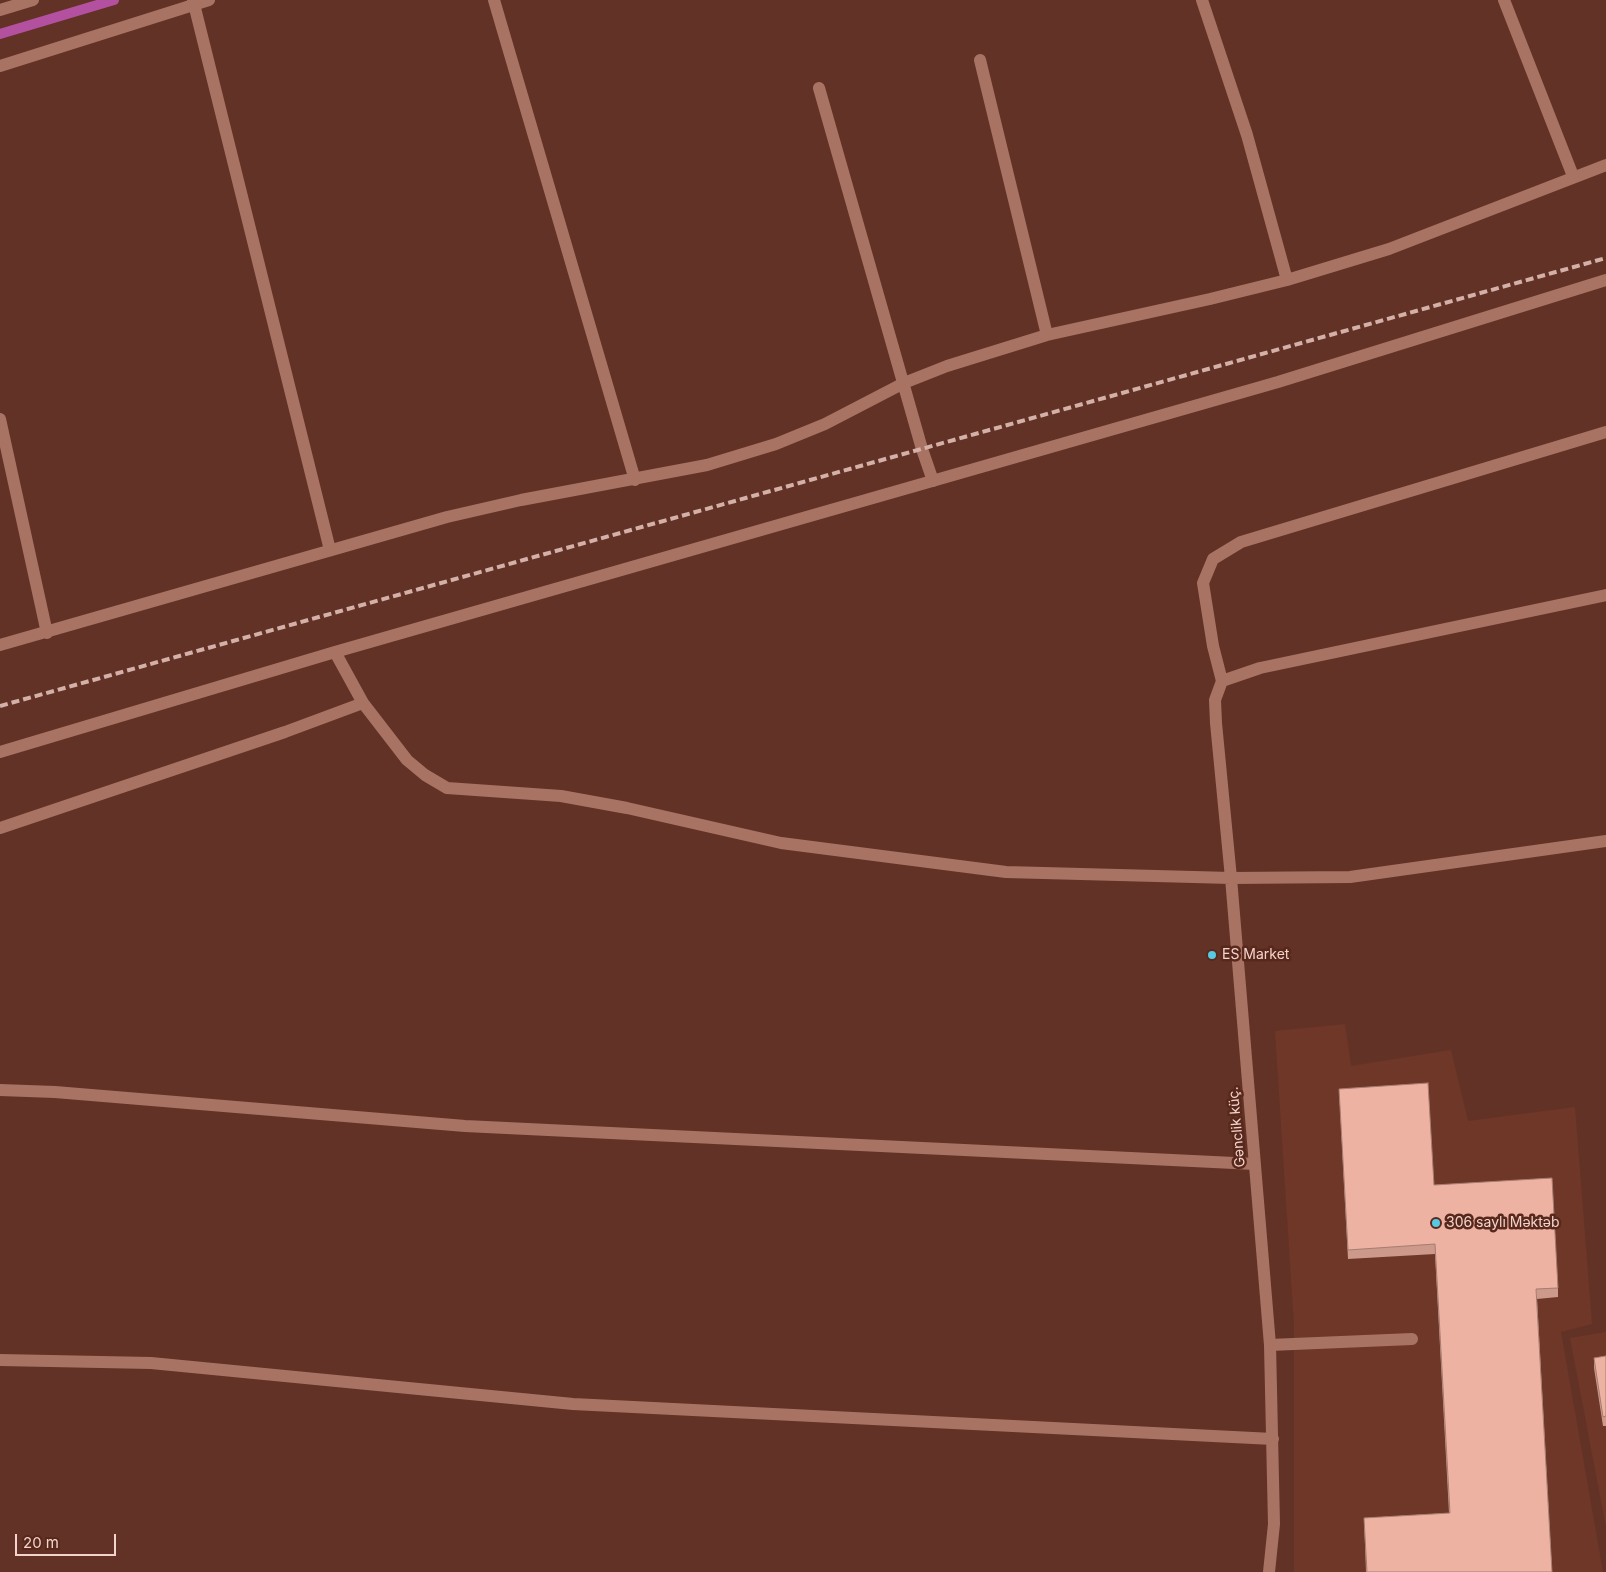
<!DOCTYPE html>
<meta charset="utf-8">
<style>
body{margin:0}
#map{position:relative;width:1606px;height:1572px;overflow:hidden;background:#633226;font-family:Inter,sans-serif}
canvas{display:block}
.scale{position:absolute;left:15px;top:1534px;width:101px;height:22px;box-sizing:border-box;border:2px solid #f3d4cc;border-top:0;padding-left:6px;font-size:15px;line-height:18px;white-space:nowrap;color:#f3d4cc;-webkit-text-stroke:4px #57281b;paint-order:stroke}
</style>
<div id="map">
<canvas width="1606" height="1572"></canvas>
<div class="scale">20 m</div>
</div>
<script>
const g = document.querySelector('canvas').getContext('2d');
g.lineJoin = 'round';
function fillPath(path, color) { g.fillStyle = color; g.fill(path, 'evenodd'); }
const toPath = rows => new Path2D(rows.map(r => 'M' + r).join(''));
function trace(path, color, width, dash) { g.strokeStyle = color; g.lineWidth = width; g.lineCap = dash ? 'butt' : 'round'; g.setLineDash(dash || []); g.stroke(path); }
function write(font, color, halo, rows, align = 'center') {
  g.font = font + ' Inter,sans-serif'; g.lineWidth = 5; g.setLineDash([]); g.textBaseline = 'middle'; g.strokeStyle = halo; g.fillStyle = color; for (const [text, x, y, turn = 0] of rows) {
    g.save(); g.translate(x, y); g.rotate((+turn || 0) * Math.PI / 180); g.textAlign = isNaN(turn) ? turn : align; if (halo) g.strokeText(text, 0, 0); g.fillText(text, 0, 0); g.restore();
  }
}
fillPath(toPath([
 [1345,1024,1351,1066,1451,1050,1468,1121,1575,1107,1592,1324,1561,1332,1603,1572,1294,1572,1294,1325,1275,1031],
 [1606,1332,1606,1527,1570,1338]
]), '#6f3728');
trace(toPath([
 [0,34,114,0]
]), '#b450a0', 10);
trace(toPath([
 [1270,1345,1412,1339]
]), '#a97364', 12);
trace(toPath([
 [193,0,330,550],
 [494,0,635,480],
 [1202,0,1247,135,1287,280],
 [1504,0,1573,176],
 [0,10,33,0],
 [980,60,1047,335],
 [0,66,209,0],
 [819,88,922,449,933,481],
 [0,419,47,633],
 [0,645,447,517,521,500,707,465,776,444,825,424,904,383,947,366,1047,335,1210,299,1287,280,1389,249,1606,165],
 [1222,681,1215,700,1216,723,1231,878,1270,1345,1274,1524,1269,1572],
 [1222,681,1213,646,1203,583,1213,559,1241,542,1606,432],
 [1222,681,1260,668,1606,595],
 [363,703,407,760,425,775,447,788,561,796,627,808,781,843,1006,872,1231,878,1350,877,1606,841],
 [0,752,335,652,1278,382,1606,280],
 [0,828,285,732,363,703,335,652],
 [0,1090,55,1092,465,1126,1255,1164],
 [0,1360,151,1363,573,1404,1273,1439]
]), '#a97364', 12);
trace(toPath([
 [0,706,1606,258]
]), '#d4b1a8', 4, [8, 4]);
fillPath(toPath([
 [1339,1089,1434,1185,1558,1288,1558,1297,1537,1299,1552,1572,1366,1572,1364,1518,1449,1513,1435,1254,1348,1259],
 [1606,1356,1606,1426,1603,1426,1594,1368,1594,1358]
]), '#cc998b');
const building = toPath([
 [1428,1083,1434,1185,1552,1178,1558,1288,1536,1289,1552,1572,1367,1572,1364,1518,1450,1513,1435,1244,1348,1250,1339,1089,1428,1083],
 [1606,1356,1606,1416,1603,1417,1594,1358,1606,1356]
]);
fillPath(building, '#edb2a2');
trace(building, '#a67d71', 1);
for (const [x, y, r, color] of [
 [1212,955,5,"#58c9e3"],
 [1436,1223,5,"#58c9e3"]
]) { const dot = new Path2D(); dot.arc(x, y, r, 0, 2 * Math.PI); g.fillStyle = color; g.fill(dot); trace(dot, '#57281b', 2); }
write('14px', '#f3d4cc', '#57281b', [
 ["ES Market",1222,955],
 ["306 saylı Məktəb",1446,1223]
], 'left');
write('14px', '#f3d4cc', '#57281b', [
 ["Gənclik küç.",1237,1127,-95]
]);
</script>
